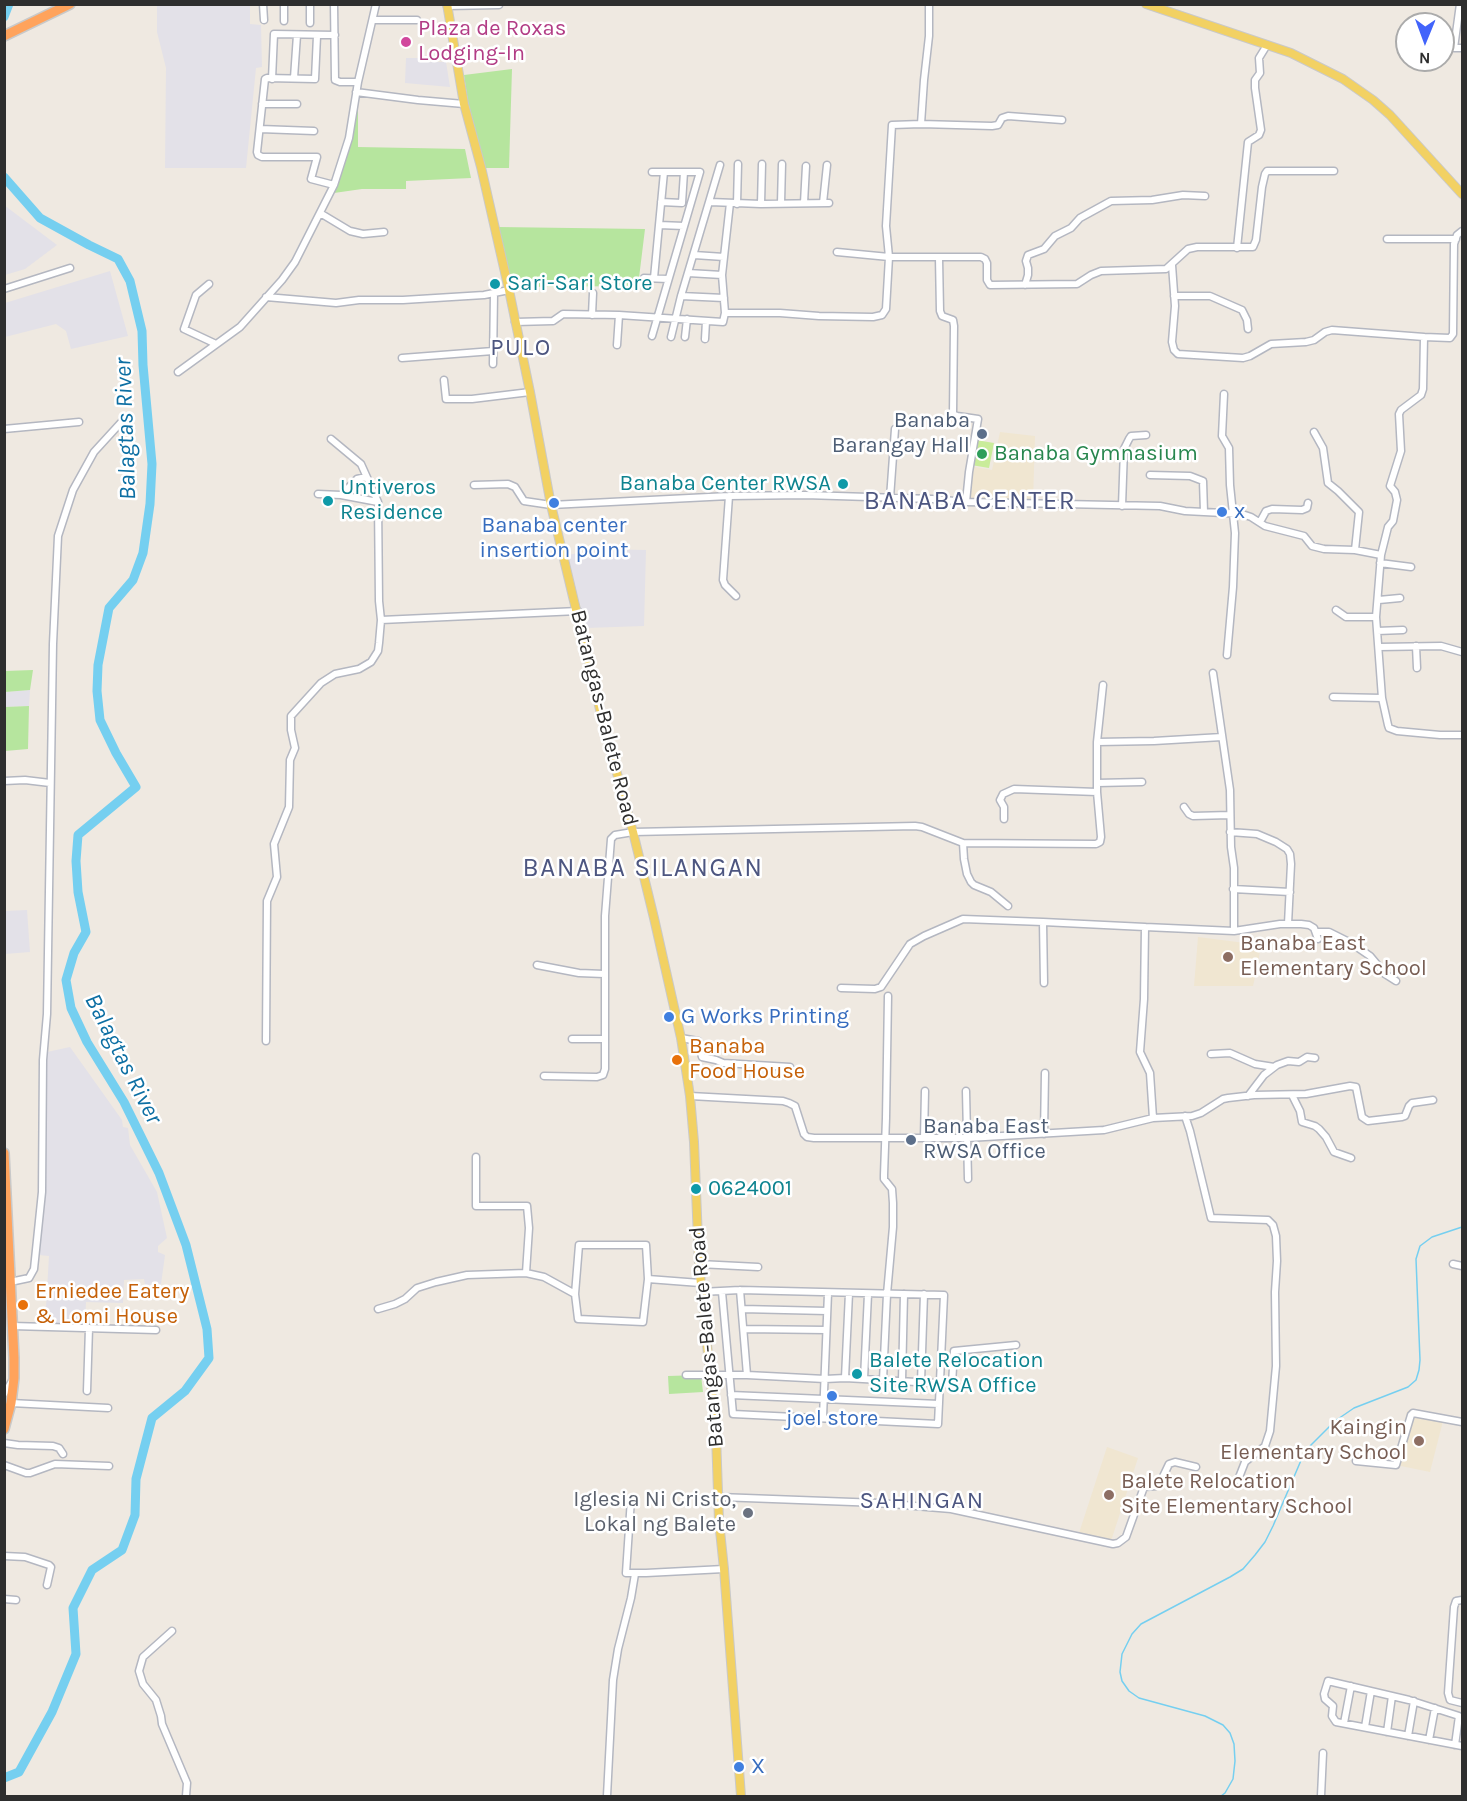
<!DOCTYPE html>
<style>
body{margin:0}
#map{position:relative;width:1467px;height:1801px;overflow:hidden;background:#efe9e1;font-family:Karla,sans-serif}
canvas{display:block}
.frame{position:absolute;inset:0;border:6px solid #2e2e2e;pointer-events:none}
.north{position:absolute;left:1395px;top:12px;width:60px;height:60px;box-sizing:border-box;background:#fff;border:2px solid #ababab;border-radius:50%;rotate:181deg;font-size:16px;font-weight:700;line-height:24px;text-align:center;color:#2e2e2e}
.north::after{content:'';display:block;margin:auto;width:21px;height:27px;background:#4264fb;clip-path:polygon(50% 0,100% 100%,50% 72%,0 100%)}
</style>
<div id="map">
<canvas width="1467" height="1801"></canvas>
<div class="frame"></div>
<div class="north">N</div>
</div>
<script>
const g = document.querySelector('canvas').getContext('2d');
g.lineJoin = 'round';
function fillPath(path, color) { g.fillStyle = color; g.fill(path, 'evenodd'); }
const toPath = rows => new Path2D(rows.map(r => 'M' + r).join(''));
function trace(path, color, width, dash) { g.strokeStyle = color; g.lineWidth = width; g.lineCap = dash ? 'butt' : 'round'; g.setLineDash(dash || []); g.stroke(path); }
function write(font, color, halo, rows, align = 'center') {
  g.font = font + ' Karla,sans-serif'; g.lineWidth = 5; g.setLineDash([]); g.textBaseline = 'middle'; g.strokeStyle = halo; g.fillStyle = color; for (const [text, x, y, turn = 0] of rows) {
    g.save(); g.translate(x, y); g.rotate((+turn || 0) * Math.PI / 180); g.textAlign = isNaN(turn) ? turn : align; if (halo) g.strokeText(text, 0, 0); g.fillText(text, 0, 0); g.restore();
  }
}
fillPath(toPath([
 [157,5,250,5,250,24,261,25,262,67,256,68,246,168,165,168,166,68,157,32],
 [406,58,427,58,427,62,446,62,450,87,405,83],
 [4,205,57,245,25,269,5,275],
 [110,271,128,336,71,349,66,331,56,324,5,337,5,303],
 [599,549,646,550,644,626,586,628,568,555],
 [30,690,29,706,5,707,4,692],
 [27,910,30,952,5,954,5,911],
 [70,1047,122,1120,123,1127,128,1128,130,1145,157,1192,167,1238,158,1246,158,1252,165,1255,161,1284,145,1285,144,1279,124,1280,123,1303,86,1302,85,1325,45,1324,49,1256,39,1255,44,1191,47,1052]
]), '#e3e1e8');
fillPath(toPath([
 [1000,432,1035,436,1033,502,967,500,970,466,992,470],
 [1198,937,1261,945,1257,969,1253,986,1194,986],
 [1407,1411,1444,1417,1430,1472,1396,1465],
 [1107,1447,1138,1458,1111,1541,1079,1533]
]), '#f0e6d1');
fillPath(toPath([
 [512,69,509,168,485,168,468,102,464,75],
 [358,95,358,147,465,149,471,178,406,181,406,189,362,189,334,193,341,173,350,138],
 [498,227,645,229,638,286,512,287],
 [33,670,30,690,5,692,5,671],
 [29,706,28,749,5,751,5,707],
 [701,1375,703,1392,669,1394,668,1376]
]), '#b6e59e');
fillPath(toPath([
 [976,440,994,443,989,468,971,465]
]), '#c9ec9a');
trace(toPath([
 [1221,1796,1225,1793,1233,1779,1235,1761,1234,1744,1230,1733,1223,1725,1205,1716,1139,1698,1129,1691,1122,1681,1120,1672,1122,1654,1132,1634,1141,1624,1230,1577,1243,1569,1255,1555,1265,1542,1273,1526,1305,1451,1335,1421,1354,1408,1408,1387,1416,1380,1419,1370,1420,1360,1416,1259,1420,1246,1432,1237,1462,1227]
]), '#75cff0', 1.5);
trace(toPath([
 [4,17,9,4],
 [4,177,40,218,89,245,118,259,130,281,142,331,143,365,152,464,150,504,143,553,133,580,109,608,98,665,97,691,100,720,116,753,136,787,78,835,76,861,78,892,86,932,74,953,66,980,71,1008,87,1042,124,1102,159,1173,186,1245,207,1329,209,1358,185,1391,152,1418,136,1479,135,1515,122,1550,92,1570,73,1608,76,1654,52,1712,19,1772,4,1778]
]), '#75cff0', 9);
const minor = toPath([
 [263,4,264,20],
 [334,4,335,80,340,82,358,82],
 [1460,4,1454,48,1462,48],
 [447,6,499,5],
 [373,20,417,20],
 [284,21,284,4],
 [310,23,310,4],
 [317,36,315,79,267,78,265,79,257,152,258,155,262,157,317,157,311,179,334,185],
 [294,78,297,35],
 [272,79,274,34,335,35],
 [356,92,418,100,464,104],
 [262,104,297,104],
 [921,124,924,80,929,36,929,4],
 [260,129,314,131],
 [661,202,682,203,684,172],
 [710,202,761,204,829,203],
 [781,203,782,164],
 [804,203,806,166],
 [823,203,827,165],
 [737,204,738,164],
 [761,204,762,164],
 [320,213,350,231,363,234,384,232],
 [659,225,684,226],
 [1387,239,1456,239],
 [1237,248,1248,142,1259,135,1261,130,1255,88,1255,80,1260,73,1259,58,1267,45],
 [837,252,889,257,981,257,985,259,987,263,987,280,990,285,1077,284,1091,275,1101,271,1166,269,1188,249,1197,247,1253,247,1256,240,1262,187,1265,174,1267,171,1334,171],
 [694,255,724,257],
 [939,258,940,311,942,316,953,320,954,326,953,414,957,416,978,419,969,472,966,502],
 [1172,265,1175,306,1172,342,1174,350,1178,354,1243,358,1250,356,1271,344,1306,342,1314,340,1325,332,1332,330,1424,337],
 [688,273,722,275],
 [644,278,668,279],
 [654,278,664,172],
 [209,284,196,295,184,329,216,344],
 [1025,285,1028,275,1028,268,1026,261,1028,255,1044,249,1055,236,1071,228,1080,218,1111,201,1152,200,1183,195,1205,196],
 [4,289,70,268],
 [681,296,724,298],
 [1174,296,1210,296,1242,310,1247,320,1248,329],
 [266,297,336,303,359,300,403,300,484,295,509,290],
 [725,313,780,313,819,316,873,317,882,315,886,309,889,257,886,226,892,125,921,124,992,126,998,125,1002,118,1008,116,1062,120],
 [592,315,593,293],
 [515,322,553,321,563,314,619,315,723,322,725,313,722,275,730,203],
 [652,336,700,172,652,172],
 [671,337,681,296,720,165],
 [685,337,687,319],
 [705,339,706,321],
 [617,345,619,315],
 [402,358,493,351],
 [493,364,494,293],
 [178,372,240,327,282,280,295,262,334,185,349,138,358,82,376,4],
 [444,380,446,399,472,399,530,392],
 [1224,394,1222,436,1229,448,1230,485,1235,533,1233,587,1227,655],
 [4,429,79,422],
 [1314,432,1323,448,1328,483,1338,491,1359,512,1355,550],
 [1150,475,1190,476,1203,481,1204,512],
 [474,485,508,484,515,487,524,501,551,505,729,496,805,495,932,499,966,502,1160,506,1185,511,1242,514,1251,517,1265,526,1304,536,1312,546,1324,549,1355,550,1381,555,1388,527,1393,521,1397,500,1395,492,1390,486,1401,451,1399,414,1401,410,1421,395,1423,389,1424,337,1450,338,1453,334,1454,244,1457,235,1462,231],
 [318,494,341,495,378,502],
 [341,495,357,479,366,477],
 [729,496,723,580,725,585,736,596],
 [890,498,895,429],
 [1122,506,1124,449,1129,439,1131,436,1146,435],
 [1260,522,1266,511,1272,509,1302,510,1307,508,1308,503],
 [1381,555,1376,617,1382,698,1388,725,1389,728,1397,731,1440,735,1462,735],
 [1380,563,1411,567],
 [1379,600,1400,598],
 [1336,610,1346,617,1376,617],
 [381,620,578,611],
 [1377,631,1403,630],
 [1416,646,1417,668],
 [1379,647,1441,646,1462,652],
 [1213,673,1230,790,1231,847,1234,868,1234,931],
 [1333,697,1382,698],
 [1097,742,1103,685],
 [4,781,25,780,50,783],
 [1097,783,1142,782],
 [1184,807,1189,814,1193,816,1230,815],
 [1004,819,1004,807,1000,800,1003,794,1014,789,1097,792],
 [1230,832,1257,834,1276,842,1287,849,1290,854,1291,864,1288,924],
 [963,843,964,859,967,874,971,882,974,885,991,892,1008,906],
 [1233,889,1290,892],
 [1145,927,1234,931,1280,924,1301,924,1309,925,1314,928,1318,939],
 [1317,932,1329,932,1351,943,1370,956,1385,974,1396,981],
 [537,965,579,973,604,974],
 [1044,983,1043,922,1145,927,1144,999,1140,1052,1150,1073,1153,1118],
 [841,988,875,989,881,987,910,944,924,936,963,919,1043,922],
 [681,1038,698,1041,702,1057,716,1060,723,1063,790,1067],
 [572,1039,605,1039],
 [266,1041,267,901,277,877,274,844,289,807,290,760,295,748,291,730,291,716,321,683,335,674,359,669,371,662,378,651,379,643,381,620,379,601,378,502,361,464,331,439],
 [1211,1054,1230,1053,1255,1064,1274,1067],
 [544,1076,597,1077,603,1075,605,1069,605,916,611,839,615,835,633,832,915,826,922,827,963,843,1096,844,1100,842,1101,837,1097,792,1097,742,1154,741,1222,737],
 [966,1091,968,1179],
 [1292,1095,1300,1111,1302,1122,1315,1126,1319,1129,1326,1137,1334,1152,1351,1158],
 [690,1096,783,1101,789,1103,795,1106,804,1134,807,1137,814,1138,968,1138,1104,1130,1153,1118,1192,1116,1201,1113,1223,1099,1228,1098,1254,1095,1306,1094,1350,1086,1356,1087,1362,1117,1368,1121,1402,1117,1405,1116,1409,1106,1412,1103,1433,1100],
 [1248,1096,1264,1075,1277,1065,1288,1061,1299,1062,1307,1057,1315,1058],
 [1185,1116,1190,1131,1211,1218,1268,1220,1273,1225,1276,1236,1277,1261,1275,1292,1276,1366,1270,1431,1265,1446,1245,1462,1238,1480],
 [1044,1134,1045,1073],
 [924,1138,925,1091],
 [476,1157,476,1206,527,1206,529,1228,526,1273,544,1277,575,1294],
 [579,1245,646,1245,648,1279,643,1322,578,1319,575,1294,579,1245],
 [699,1264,758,1267],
 [1453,1264,1462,1266],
 [648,1279,700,1283],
 [10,1282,29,1278,34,1269,42,1192,43,1060,47,1014,53,644,58,536,73,490,94,452,126,417],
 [740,1290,747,1375],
 [701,1292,740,1290,944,1295,938,1424,733,1414,722,1292],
 [378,1309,395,1304,405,1299,417,1288,436,1282,467,1275,526,1273],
 [742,1309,827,1311],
 [12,1326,156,1330],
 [744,1329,826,1330],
 [686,1375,747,1375,825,1379,845,1378,952,1384,954,1351,1016,1345],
 [845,1378,849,1293],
 [864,1379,868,1294],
 [883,1380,887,1294,893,1227,893,1203,892,1189,884,1179,884,1175,886,1118,888,996],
 [902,1381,904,1294],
 [921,1382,924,1294],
 [87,1391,89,1328],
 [4,1394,12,1381],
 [731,1395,939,1404],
 [11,1403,108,1408],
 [823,1417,828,1293],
 [4,1443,18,1445,53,1446,59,1448,63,1454],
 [1356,1461,1396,1465,1411,1415,1413,1413,1462,1422],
 [4,1465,26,1473,30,1473,55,1464,109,1466],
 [719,1497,879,1503,951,1509,1113,1544,1118,1543,1126,1537,1144,1487,1156,1486,1160,1483,1169,1464,1175,1462,1196,1467],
 [631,1499,626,1573,646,1573,724,1569],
 [4,1556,25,1557,49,1565,51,1567,47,1585],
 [4,1599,16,1600],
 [1462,1600,1456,1601,1454,1607,1448,1693,1450,1700,1462,1703],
 [172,1631,143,1657,139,1671,143,1684,156,1700,161,1716,162,1724,187,1783,186,1796],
 [1344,1723,1351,1686],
 [1365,1727,1371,1691],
 [1387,1732,1392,1696],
 [1408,1736,1414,1701],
 [1429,1740,1435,1708],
 [1455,1745,1459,1716,1409,1700,1328,1681,1324,1694,1325,1699,1333,1706,1332,1716,1336,1722,1462,1746],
 [607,1796,613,1680,618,1649,631,1598,635,1574],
 [1321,1796,1323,1753]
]);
const major = toPath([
 [447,4,464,104,481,167,509,290,530,392,551,505,603,722,633,832,654,918,681,1038,690,1096,694,1142,699,1264,716,1435,719,1521,724,1569,741,1796],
 [1146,4,1291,53,1343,79,1373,100,1390,115,1462,194]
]);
const highway = toPath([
 [4,36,70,4],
 [4,1153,14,1358,14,1378,11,1403,4,1429]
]);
trace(minor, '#b4b7c1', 9);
trace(major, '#c9c9c9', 10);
trace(highway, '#c9c9c9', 12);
trace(minor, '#fff', 6);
trace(major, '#f2d163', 8);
trace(highway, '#ffa35c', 9);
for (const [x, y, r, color] of [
 [406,42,6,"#d1479c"],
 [495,284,6,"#0f9aa8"],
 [982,434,6,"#5c6f8a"],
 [982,454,6,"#2e9e5b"],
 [843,484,6,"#0f9aa8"],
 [328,501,6,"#0f9aa8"],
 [554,503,6,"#3f7fe0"],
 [1222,512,6,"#3f7fe0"],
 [1228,957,6,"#8d6e63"],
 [669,1017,6,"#3f7fe0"],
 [677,1060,6,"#e8710a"],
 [911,1140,6,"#5c6f8a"],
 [696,1189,6,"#0f9aa8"],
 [23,1305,6,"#e8710a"],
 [857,1374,6,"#0f9aa8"],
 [832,1396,6,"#3f7fe0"],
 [1419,1441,6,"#8d6e63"],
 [1109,1495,6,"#8d6e63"],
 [748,1513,6,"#6b7280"],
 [739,1767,6,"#3f7fe0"]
]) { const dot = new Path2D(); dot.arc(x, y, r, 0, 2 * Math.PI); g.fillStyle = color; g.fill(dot); trace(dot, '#fff', 2); }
write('22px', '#b23c85', '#fff', [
 ["Plaza de Roxas",418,29],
 ["Lodging-In",418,54]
], 'left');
write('22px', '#0d838f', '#fff', [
 ["Sari-Sari Store",507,284],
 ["Banaba Center RWSA",831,484,"right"],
 ["Untiveros",340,488],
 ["Residence",340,513],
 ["0624001",708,1189],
 ["Balete Relocation",869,1361],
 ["Site RWSA Office",869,1386]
], 'left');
write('22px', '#4e5e75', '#fff', [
 ["Banaba",970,421],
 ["Barangay Hall",970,446],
 ["Banaba East",923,1127,"left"],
 ["RWSA Office",923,1152,"left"]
], 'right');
write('22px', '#27864d', '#fff', [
 ["Banaba Gymnasium",994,454]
], 'left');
write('22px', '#366cbe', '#fff', [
 ["x",1234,512],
 ["Banaba center",554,526,"center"],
 ["insertion point",554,551,"center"],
 ["G Works Printing",681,1017],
 ["joel store",832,1419,"center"],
 ["X",751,1767]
], 'left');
write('22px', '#2e2e2e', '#fff', [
 ["Batangas-Balete Road",604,718,76],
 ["Batangas-Balete Road",707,1337,-95]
]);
write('22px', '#785e54', '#fff', [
 ["Banaba East",1240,944],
 ["Elementary School",1240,969],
 ["Kaingin",1407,1428,"right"],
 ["Elementary School",1407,1453,"right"],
 ["Balete Relocation",1121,1482],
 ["Site Elementary School",1121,1507]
], 'left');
write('22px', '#c56008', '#fff', [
 ["Banaba",689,1047],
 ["Food House",689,1072],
 ["Erniedee Eatery",35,1292],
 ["& Lomi House",35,1317]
], 'left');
write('22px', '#5b616d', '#fff', [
 ["Iglesia Ni Cristo,",736,1500],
 ["Lokal ng Balete",736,1525]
], 'right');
g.letterSpacing = '1.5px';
write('24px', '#4d5680', '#fff', [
 ["PULO",521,348],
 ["SAHINGAN",922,1501]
]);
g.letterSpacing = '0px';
write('italic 24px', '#0d6fa3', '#fff', [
 ["Balagtas River",126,429,-92],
 ["Balagtas River",123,1059,63]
]);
g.letterSpacing = '1.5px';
write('26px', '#4d5680', '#fff', [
 ["BANABA CENTER",970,502],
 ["BANABA SILANGAN",643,869]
]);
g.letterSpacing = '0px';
</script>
